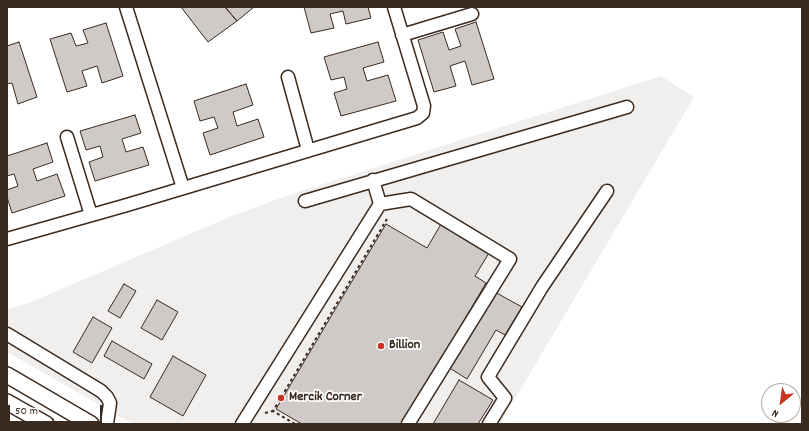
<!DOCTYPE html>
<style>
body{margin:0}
#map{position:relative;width:809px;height:431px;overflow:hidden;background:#fff;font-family:Dekko,sans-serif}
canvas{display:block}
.frame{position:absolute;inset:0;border:8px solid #3b2a1e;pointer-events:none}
.north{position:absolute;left:761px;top:383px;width:40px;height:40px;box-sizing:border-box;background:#fff;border:1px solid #b1aaa5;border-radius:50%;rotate:209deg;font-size:11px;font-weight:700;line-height:16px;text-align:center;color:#3b2a1e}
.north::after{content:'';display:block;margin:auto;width:14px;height:18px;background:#c8321e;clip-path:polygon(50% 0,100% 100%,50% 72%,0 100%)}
.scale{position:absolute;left:8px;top:405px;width:94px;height:18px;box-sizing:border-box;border:2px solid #3b2a1e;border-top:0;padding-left:5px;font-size:12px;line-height:14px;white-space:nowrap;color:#3b2a1e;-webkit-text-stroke:3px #fff;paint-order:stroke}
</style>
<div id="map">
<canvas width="809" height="431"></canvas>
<div class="frame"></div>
<div class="north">N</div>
<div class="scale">50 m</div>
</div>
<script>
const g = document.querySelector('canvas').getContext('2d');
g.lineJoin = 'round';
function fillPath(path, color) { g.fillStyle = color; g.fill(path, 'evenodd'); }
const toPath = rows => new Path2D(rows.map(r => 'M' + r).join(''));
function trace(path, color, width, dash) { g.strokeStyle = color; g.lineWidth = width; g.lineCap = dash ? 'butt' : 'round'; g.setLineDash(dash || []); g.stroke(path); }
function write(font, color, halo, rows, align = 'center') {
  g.font = font + ' Dekko,sans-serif'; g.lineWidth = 3.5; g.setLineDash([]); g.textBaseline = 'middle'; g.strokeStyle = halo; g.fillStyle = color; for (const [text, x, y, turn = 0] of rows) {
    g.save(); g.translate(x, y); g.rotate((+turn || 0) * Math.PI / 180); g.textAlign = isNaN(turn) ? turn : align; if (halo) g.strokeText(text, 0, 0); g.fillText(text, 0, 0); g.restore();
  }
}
fillPath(toPath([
 [661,76,694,97,500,424,133,424,7,352,7,309,26,304,232,216,286,196]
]), '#f1efee');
const building = toPath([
 [181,7,225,7,237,21,208,42,181,7],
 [225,7,254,7,237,21,225,7],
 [304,7,368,7,371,18,346,24,343,11,330,14,334,28,311,33,304,7],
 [476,22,494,79,472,85,465,61,450,66,456,86,434,92,418,40,443,32,449,50,461,46,455,29,476,22],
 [106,23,123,76,102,83,97,66,82,71,87,86,67,92,50,39,71,33,76,46,88,43,83,30,106,23],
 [19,42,37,97,18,104,12,83,7,84,7,46,19,42],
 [378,42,384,62,363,68,367,81,388,75,396,101,341,116,334,93,347,89,344,77,331,80,324,57,378,42],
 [246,84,253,105,233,112,237,126,258,119,264,137,210,155,203,133,218,128,214,117,200,121,194,101,246,84],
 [135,115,141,133,122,139,126,152,143,147,149,165,95,181,89,162,103,157,100,146,86,150,80,131,135,115],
 [47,143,53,162,33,169,37,181,57,174,65,196,12,213,7,197,7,190,18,186,14,174,7,176,7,156,47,143],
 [386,224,427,248,441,224,489,253,475,276,486,283,403,424,302,424,276,409,386,224],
 [124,284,136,291,120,318,108,311,124,284],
 [493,291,522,307,505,335,496,330,467,379,448,367,493,291],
 [157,300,178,312,162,340,141,328,157,300],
 [93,317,112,328,92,363,73,352,93,317],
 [112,341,152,364,144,379,104,356,112,341],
 [173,356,206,375,183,416,150,397,173,356],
 [459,380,493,400,478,424,433,424,459,380]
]);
fillPath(building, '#cfcac7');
trace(building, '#3b2a1e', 1);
const minor = toPath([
 [126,7,183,188],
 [402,35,472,14],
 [288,77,308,150],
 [67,137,91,215],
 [373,180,380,204],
 [305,201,627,107],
 [7,239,127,205,417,118,423,113,424,106,394,7],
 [7,334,101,391,107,397,110,403,107,424],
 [242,424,380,204,411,199,510,259,408,424],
 [489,424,505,398,488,377,542,287,607,191]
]);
const major = toPath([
 [7,375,91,424],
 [7,402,46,424]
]);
trace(minor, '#3b2a1e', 15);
trace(major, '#3b2a1e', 18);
trace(toPath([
 [265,413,273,411],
 [295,424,273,411,387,219]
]), '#3b2a1e', 2, [3, 3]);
trace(minor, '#fff', 12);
trace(major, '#fff', 15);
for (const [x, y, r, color] of [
 [381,346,4,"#c8321e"],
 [281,398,4,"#c8321e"]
]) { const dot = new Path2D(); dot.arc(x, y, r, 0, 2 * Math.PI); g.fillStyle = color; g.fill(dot); trace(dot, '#fff', 1.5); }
write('bold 14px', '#3b2a1e', '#fff', [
 ["Billion",389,346],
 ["Mercik Corner",289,398]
], 'left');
</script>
